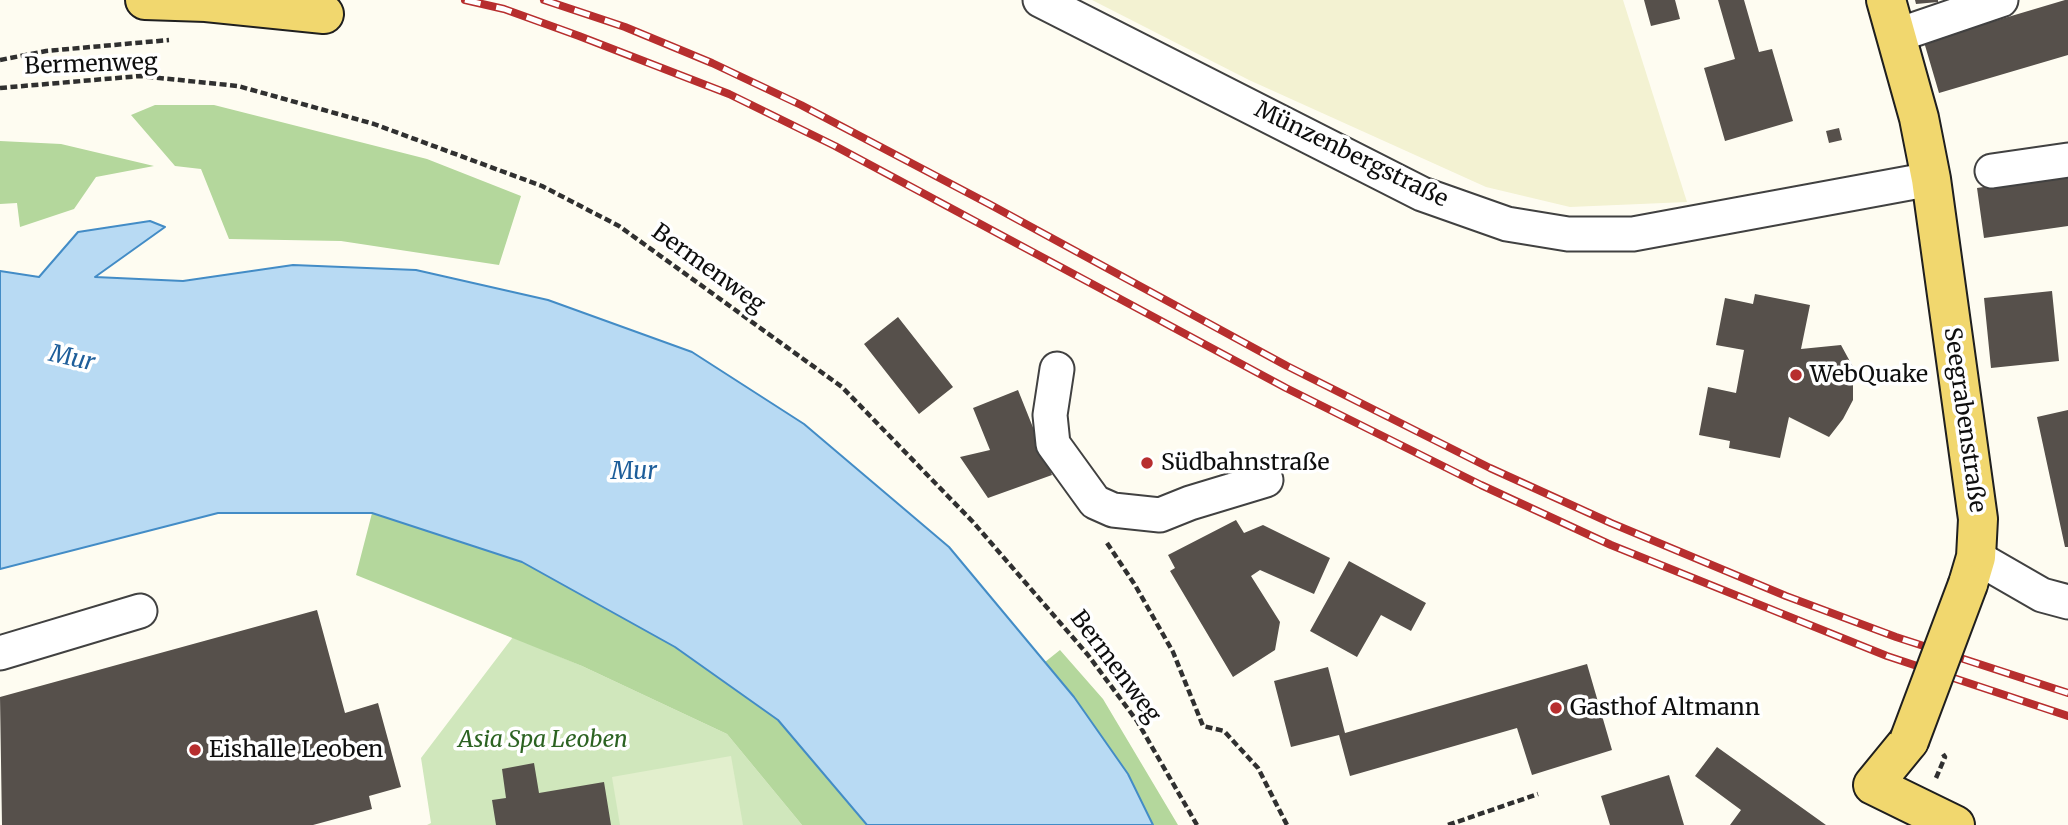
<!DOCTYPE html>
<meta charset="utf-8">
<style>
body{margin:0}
canvas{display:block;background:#fefcf1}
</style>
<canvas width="2068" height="825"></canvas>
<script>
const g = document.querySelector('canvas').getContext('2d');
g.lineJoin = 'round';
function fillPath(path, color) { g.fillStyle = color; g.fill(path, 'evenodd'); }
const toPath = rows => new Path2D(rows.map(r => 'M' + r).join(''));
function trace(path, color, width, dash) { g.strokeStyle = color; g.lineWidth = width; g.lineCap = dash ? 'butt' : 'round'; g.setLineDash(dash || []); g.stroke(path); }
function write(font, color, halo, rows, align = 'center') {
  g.font = font + ' Merriweather,serif'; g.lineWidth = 7; g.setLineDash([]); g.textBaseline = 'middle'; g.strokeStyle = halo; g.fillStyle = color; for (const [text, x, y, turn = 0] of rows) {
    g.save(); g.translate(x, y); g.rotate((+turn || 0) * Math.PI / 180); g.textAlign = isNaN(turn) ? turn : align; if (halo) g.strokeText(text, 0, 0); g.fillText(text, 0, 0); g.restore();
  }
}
fillPath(toPath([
 [1092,0,1623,0,1687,202,1570,207,1486,187,1249,80]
]), '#f3f2d2');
fillPath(toPath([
 [513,637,582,666,727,734,802,825,427,825,431,823,421,758]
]), '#d0e7bc');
fillPath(toPath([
 [155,105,214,105,427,159,521,196,499,265,341,241,229,239,201,169,175,166,131,115],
 [0,141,61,144,154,166,96,177,74,209,20,227,17,203,0,204],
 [372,513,522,562,675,647,778,720,867,825,802,825,727,734,582,666,356,575],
 [1060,650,1103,699,1178,825,1153,825,1128,774,1074,697,1045,662]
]), '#b4d79c');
fillPath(toPath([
 [731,756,743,825,620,825,612,777]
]), '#e2efcd');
const water = toPath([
 [150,221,165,227,95,277,183,281,293,265,416,270,548,300,692,352,804,424,949,547,1074,697,1128,774,1153,825,867,825,778,720,675,647,522,562,372,513,218,513,0,569,0,271,39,277,78,232,150,221]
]);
fillPath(water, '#b8daf3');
trace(water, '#438cc6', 2);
fillPath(toPath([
 [1644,0,1675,0,1680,19,1651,26],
 [1718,0,1744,0,1759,52,1772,49,1793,121,1725,141,1704,68,1735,59],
 [1915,0,1938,0,1938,2,1916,4],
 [2065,0,2068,0,2068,55,1939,93,1924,42],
 [1839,128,1842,140,1829,143,1826,131],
 [2068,174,2068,226,1984,238,1977,188],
 [2052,291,2059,361,1991,368,1984,298],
 [1755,294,1810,305,1801,349,1841,345,1853,367,1853,400,1843,419,1829,437,1789,417,1780,458,1729,448,1730,441,1699,435,1708,387,1736,393,1744,350,1716,345,1725,298,1753,304],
 [898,317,953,387,919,414,864,344],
 [1018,390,1052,475,988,498,960,457,990,450,973,408],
 [2068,410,2068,547,2065,547,2037,417],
 [1236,520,1244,533,1263,525,1330,558,1314,594,1260,570,1251,576,1280,622,1275,650,1233,677,1170,571,1175,568,1168,555],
 [1349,561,1426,603,1411,631,1381,615,1357,657,1310,631],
 [317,610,345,713,378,703,401,787,369,796,372,809,313,825,2,825,0,697],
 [1587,664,1612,750,1532,775,1517,728,1350,776,1339,735,1291,747,1274,681,1328,667,1345,733],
 [1717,747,1826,825,1730,825,1741,810,1695,776],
 [534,763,539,793,604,782,611,825,496,825,492,800,506,798,502,769],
 [1669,775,1684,825,1610,825,1601,796]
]), '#56504b');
const minor = toPath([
 [1040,0,1422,194,1507,224,1568,234,1633,234,1931,179],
 [1895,36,2001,0],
 [1992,171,2068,160],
 [1057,369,1050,415,1053,444,1095,502,1113,510,1160,515,1190,503,1266,480],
 [1976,557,2042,595,2068,602],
 [0,653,140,611]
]);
const major = toPath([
 [145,0,206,2,324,14],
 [1886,0,1919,118,1931,179,1978,519,1976,557,1968,584],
 [1909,741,1873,785,1955,825]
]);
trace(minor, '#414141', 37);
trace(major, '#1f1f1f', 42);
trace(toPath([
 [0,60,46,51,169,40],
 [0,88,140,76,238,86,374,124,542,186,619,226,842,387,973,522,1088,655,1137,721,1197,825],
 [1107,543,1135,585,1173,652,1203,726,1224,731,1258,768,1287,825],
 [1936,778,1945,757,1943,754],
 [1448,825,1538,794]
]), '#303030', 4.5, [7, 3.5]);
trace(minor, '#fff', 33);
trace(major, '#f1d76e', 38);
const rail = toPath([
 [465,0,504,9,579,36,729,94,835,146,1286,388,1481,485,1611,545,1887,656,2068,716],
 [544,0,625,27,712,63,801,105,989,204,1287,366,1490,468,1611,523,1786,596,1896,637,2068,693]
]);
trace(rail, '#b72e2e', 8);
trace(rail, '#fff', 5, [16]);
const majorBridge = toPath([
 [1909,741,1968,584]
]);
trace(majorBridge, '#1f1f1f', 42, []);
trace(majorBridge, '#f1d76e', 38);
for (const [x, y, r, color] of [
 [1796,375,7,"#b72e2e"],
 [1147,463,7,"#b72e2e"],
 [1556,708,7,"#b72e2e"],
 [195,750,7,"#b72e2e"]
]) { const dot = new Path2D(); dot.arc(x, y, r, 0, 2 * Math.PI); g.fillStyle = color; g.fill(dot); trace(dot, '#fff', 2.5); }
write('23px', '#0e0e0e', '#fff', [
 ["Bermenweg",91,65,-2],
 ["Münzenbergstraße",1351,155,26],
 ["Bermenweg",708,269,36],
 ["Seegrabenstraße",1964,420,82],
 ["Bermenweg",1115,667,53]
]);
write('23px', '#0e0e0e', '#fff', [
 ["WebQuake",1810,375],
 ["Südbahnstraße",1161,463],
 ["Gasthof Altmann",1570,708],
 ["Eishalle Leoben",209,750]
], 'left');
write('italic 23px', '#2c6322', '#fff', [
 ["Asia Spa Leoben",543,740]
]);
write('italic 24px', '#1e5e9a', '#fff', [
 ["Mur",72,359,13],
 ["Mur",634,472]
]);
</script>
